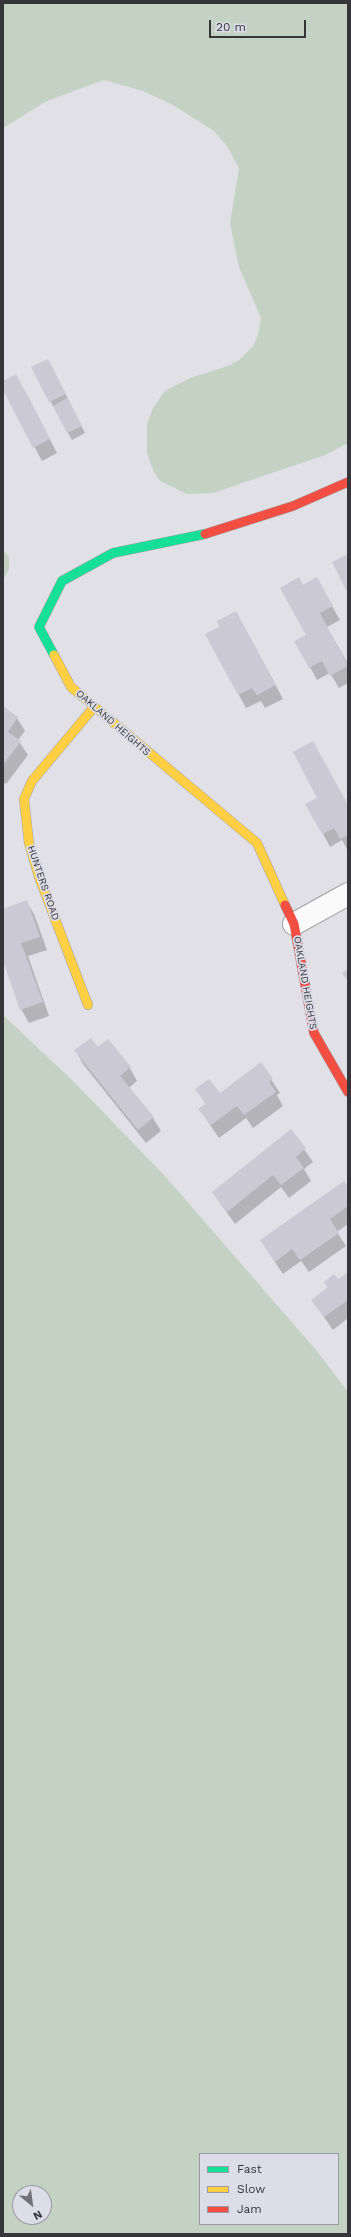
<!DOCTYPE html>
<style>
body{margin:0}
#map{position:relative;width:351px;height:2237px;overflow:hidden;background:#e0e0e6;font-family:"Work Sans",sans-serif}
canvas{display:block}
.frame{position:absolute;inset:0;border:4px solid #35353a;pointer-events:none}
.legend{position:absolute;left:199px;top:2153px;width:140px;height:72px;box-sizing:border-box;background:#dddde9;border:1px solid #9a9aa3;margin:0;padding:5px 7px;list-style:none;font-size:12px;color:#35353a}
.legend li{display:flex;align-items:center;gap:8px;height:20px}
.legend b{width:20px;border:1px solid #9a9aa3}
.north{position:absolute;left:12px;top:2185px;width:40px;height:40px;box-sizing:border-box;background:#dddde9;border:1px solid #9a9aa3;border-radius:50%;rotate:151deg;font-size:11px;font-weight:700;line-height:16px;text-align:center;color:#35353a}
.north::after{content:'';display:block;margin:auto;width:14px;height:18px;background:#717176;clip-path:polygon(50% 0,100% 100%,50% 72%,0 100%)}
.scale{position:absolute;left:209px;top:20px;width:97px;height:18px;box-sizing:border-box;border:2px solid #35353a;border-top:0;padding-left:5px;font-size:12px;line-height:14px;white-space:nowrap;color:#35353a;-webkit-text-stroke:3px #dddde9;paint-order:stroke}
</style>
<div id="map">
<canvas width="351" height="2237"></canvas>
<div class="frame"></div>
<ul class="legend">
<li><b style="height:5px;background:#16e098"></b>Fast</li>
<li><b style="height:5px;background:#ffcf43"></b>Slow</li>
<li><b style="height:5px;background:#f24e42"></b>Jam</li>
</ul>
<div class="north">N</div>
<div class="scale">20 m</div>
</div>
<script>
const g = document.querySelector('canvas').getContext('2d');
g.lineJoin = 'round';
function fillPath(path, color) { g.fillStyle = color; g.fill(path, 'evenodd'); }
const toPath = rows => new Path2D(rows.map(r => 'M' + r).join(''));
function trace(path, color, width, dash) { g.strokeStyle = color; g.lineWidth = width; g.lineCap = dash ? 'butt' : 'round'; g.setLineDash(dash || []); g.stroke(path); }
function write(font, color, halo, rows, align = 'center') {
  g.font = font + ' "Work Sans",sans-serif'; g.lineWidth = 3.5; g.setLineDash([]); g.textBaseline = 'middle'; g.strokeStyle = halo; g.fillStyle = color; for (const [text, x, y, turn = 0] of rows) {
    g.save(); g.translate(x, y); g.rotate((+turn || 0) * Math.PI / 180); g.textAlign = isNaN(turn) ? turn : align; if (halo) g.strokeText(text, 0, 0); g.fillText(text, 0, 0); g.restore();
  }
}
fillPath(toPath([
 [3,3,348,3,348,443,325,455,213,493,187,494,160,481,153,470,147,453,147,424,153,408,165,391,190,378,228,366,239,360,253,346,258,335,261,318,239,267,230,223,239,168,227,146,214,131,173,105,143,91,104,80,47,101,3,128],
 [3,550,9,557,9,569,3,580],
 [3,1015,74,1082,164,1175,316,1350,348,1392,348,2234,3,2234],
 [200,2154,338,2154,338,2224,200,2224],
 [20,2193,44,2193,44,2217,20,2217]
]), '#c4d2c3');
fillPath(toPath([
 [52,367,85,433,72,440,32,368],
 [3,382,24,389,57,453,42,461,3,388],
 [316,578,340,620,327,627,348,664,348,683,339,688,330,673,317,680,310,667,303,586],
 [243,625,283,699,265,708,261,701,246,708,206,635],
 [3,708,17,718,25,731,18,740,28,755,6,784,3,782],
 [348,806,348,851,342,840,330,847,323,834],
 [26,901,34,914,47,950,28,956,49,1016,29,1023,21,1009,3,958,3,910],
 [98,1048,130,1068,137,1081,129,1088,153,1118,161,1131,146,1143,83,1064,76,1051],
 [261,1064,280,1093,277,1095,283,1106,253,1128,246,1118,219,1138,200,1110,206,1105,197,1089,220,1095],
 [291,1131,313,1162,304,1169,311,1181,289,1198,281,1187,235,1224,213,1193],
 [348,1188,348,1224,337,1232,346,1246,309,1272,301,1261,283,1274,261,1241],
 [348,1273,348,1318,333,1330,312,1300,328,1288,325,1282,338,1280]
]), '#0003');
fillPath(toPath([
 [48,359,66,394,49,402,31,367],
 [16,374,50,439,33,448,3,390,3,381],
 [67,398,82,426,67,433,53,406],
 [348,554,348,594,332,562],
 [299,577,303,585,317,577,333,606,320,613,348,666,330,676,322,661,309,668,294,641,306,635,280,588],
 [236,611,276,685,257,695,252,688,238,695,205,634,219,627,217,621],
 [3,706,18,717,8,732,21,741,3,765],
 [313,741,348,805,348,835,340,839,334,828,322,834,305,804,317,798,293,752],
 [27,900,40,937,21,943,43,1002,20,1010,3,961,3,909],
 [348,969,348,982,342,973],
 [91,1038,98,1047,108,1039,131,1067,120,1076,154,1117,138,1130,74,1050],
 [261,1062,273,1079,269,1082,276,1092,244,1115,237,1106,211,1125,198,1109,206,1104,195,1089,209,1079,220,1093],
 [291,1129,306,1148,296,1157,304,1168,281,1185,273,1175,227,1212,212,1192],
 [344,1181,348,1187,348,1206,330,1219,339,1233,300,1260,292,1249,275,1262,260,1240],
 [348,1272,348,1300,324,1317,311,1300,328,1287,324,1282,334,1274,338,1279]
]), '#cac9d4');
const street = toPath([
 [294,924,348,894]
]);
const fast = toPath([
 [54,655,39,627,62,581,113,553,205,534]
]);
const slow = toPath([
 [54,655,71,687,257,843,285,905],
 [88,1005,39,877,29,843,24,799,32,781,94,707]
]);
const jam = toPath([
 [205,534,293,506,348,482],
 [285,905,294,924,314,1033,348,1092]
]);
trace(street, '#a0a0a5', 24);
trace(fast, '#a0a0a5', 10);
trace(slow, '#a0a0a5', 10);
trace(jam, '#a0a0a5', 10);
trace(street, '#fafafb', 22);
trace(fast, '#16e098', 9);
trace(slow, '#ffcf43', 9);
trace(jam, '#f24e42', 9);
write('10px', '#35353a', '#dddde9', [
 ["OAKLAND HEIGHTS",113,723,41],
 ["HUNTERS ROAD",43,883,71],
 ["OAKLAND HEIGHTS",305,983,80]
]);
</script>
